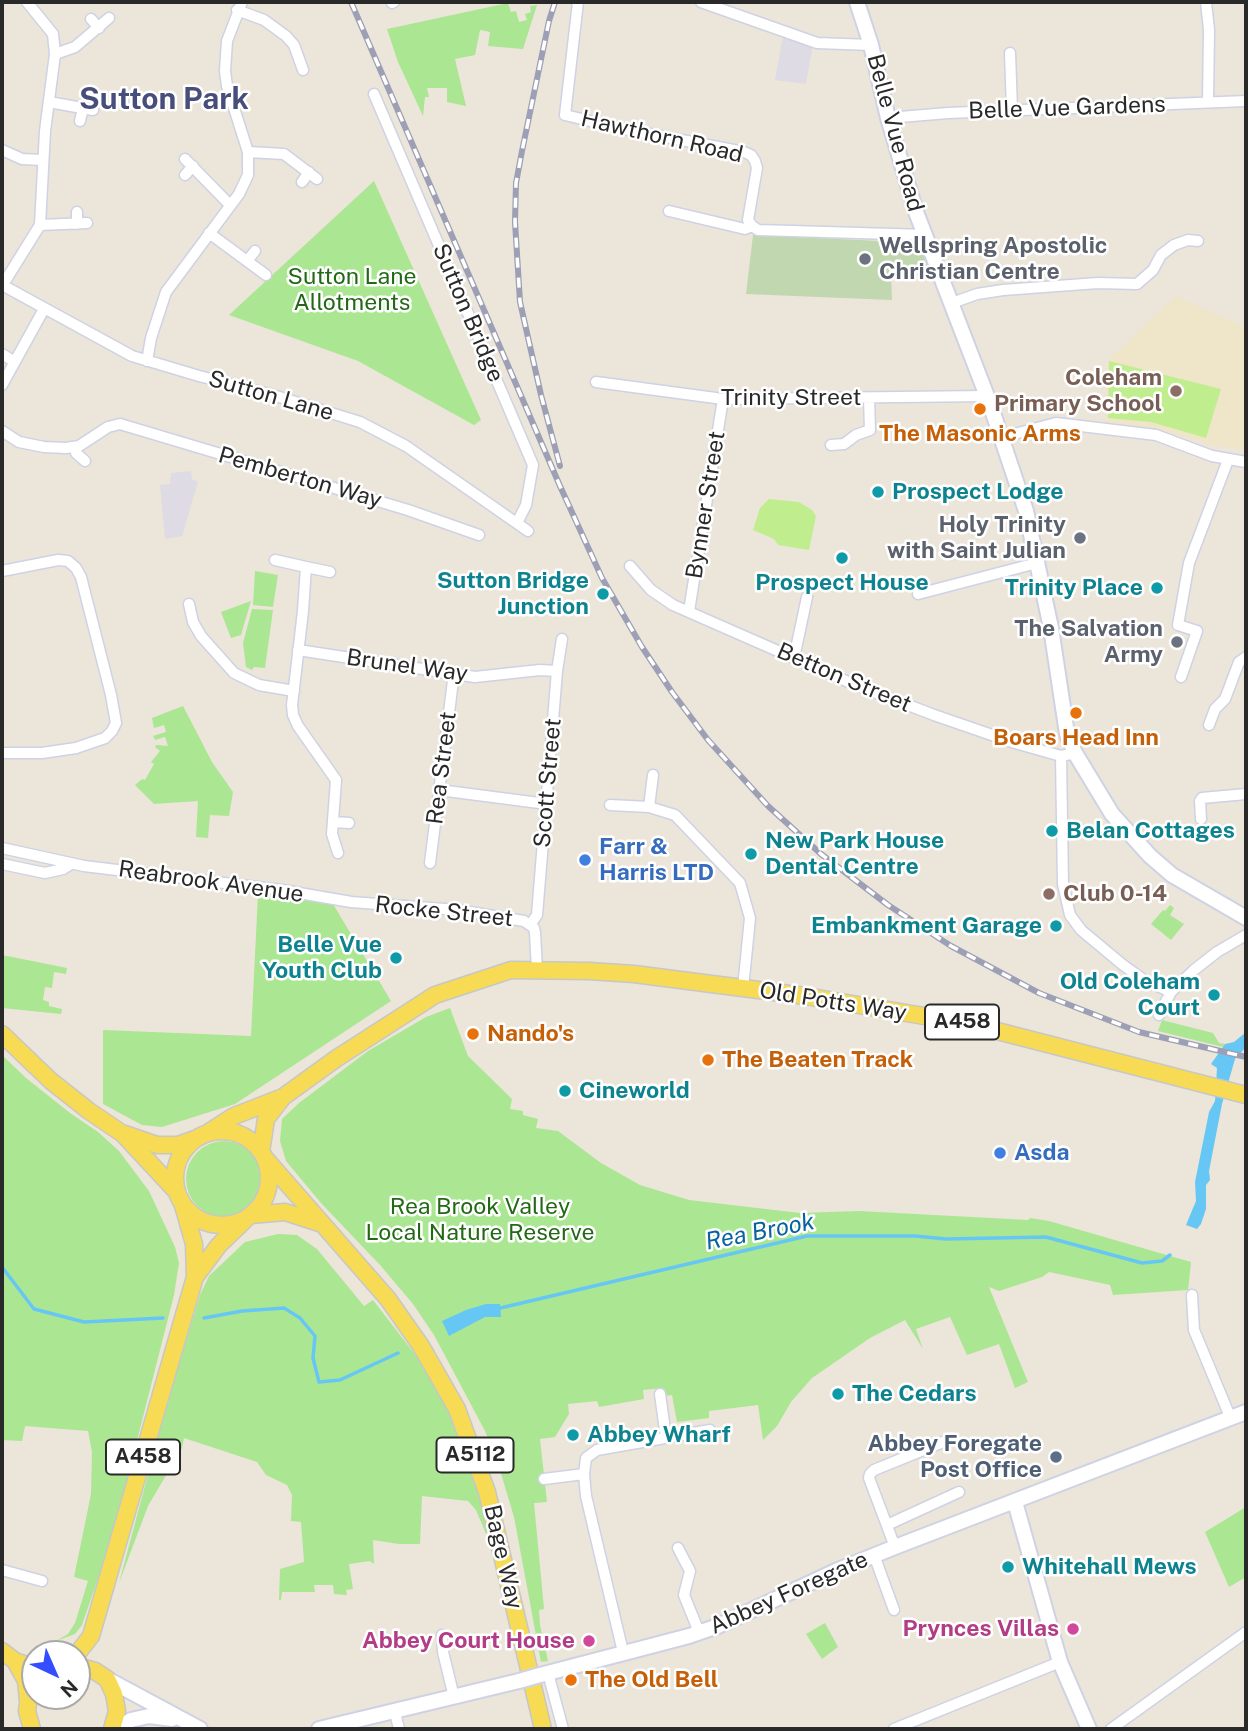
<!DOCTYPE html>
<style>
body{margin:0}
#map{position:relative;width:1248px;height:1731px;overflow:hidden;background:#ece5da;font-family:"Public Sans",sans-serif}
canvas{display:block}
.frame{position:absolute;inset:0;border:4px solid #292929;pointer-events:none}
.north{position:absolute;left:21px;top:1640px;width:70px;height:70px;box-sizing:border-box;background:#fff;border:2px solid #a9a9a9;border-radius:50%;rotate:136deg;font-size:19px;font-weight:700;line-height:28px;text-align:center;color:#292929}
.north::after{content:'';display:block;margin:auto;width:24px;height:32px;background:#344eff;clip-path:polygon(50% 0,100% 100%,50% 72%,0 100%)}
</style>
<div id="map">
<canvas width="1248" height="1731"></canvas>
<div class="frame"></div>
<div class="north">N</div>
</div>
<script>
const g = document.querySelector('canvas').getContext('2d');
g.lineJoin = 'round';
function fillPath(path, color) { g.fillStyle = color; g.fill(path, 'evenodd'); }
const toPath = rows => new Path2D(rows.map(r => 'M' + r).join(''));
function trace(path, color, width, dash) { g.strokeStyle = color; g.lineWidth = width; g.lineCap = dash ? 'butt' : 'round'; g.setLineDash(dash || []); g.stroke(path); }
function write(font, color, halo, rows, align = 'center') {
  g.font = font + ' "Public Sans",sans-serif'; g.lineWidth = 5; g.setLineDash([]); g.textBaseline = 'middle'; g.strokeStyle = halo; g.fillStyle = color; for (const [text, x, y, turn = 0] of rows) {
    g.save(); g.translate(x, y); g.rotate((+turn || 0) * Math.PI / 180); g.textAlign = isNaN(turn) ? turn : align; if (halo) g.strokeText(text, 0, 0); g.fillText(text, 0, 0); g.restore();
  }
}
fillPath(toPath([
 [783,36,813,45,806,84,775,80],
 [191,471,192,479,198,482,182,536,165,539,160,485,170,484,171,473]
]), '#dedbe4');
fillPath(toPath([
 [1176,296,1246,328,1246,450,1209,444,1154,428,1105,422,1108,360]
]), '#efe5c8');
fillPath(toPath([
 [508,3,511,12,516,11,519,22,527,20,525,14,531,12,530,6,537,5,523,49,488,46,490,32,480,30,475,55,455,59,466,106,447,102,447,88,427,88,429,97,425,97,423,116,398,62,387,29],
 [374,181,481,420,474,425,358,361,229,315],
 [255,571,278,575,273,607,253,605],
 [251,601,241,635,231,638,221,612],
 [252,609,273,610,265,668,254,667,252,670,246,667,243,643],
 [183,706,212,762,233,792,229,816,210,815,208,838,196,837,198,801,154,804,135,785,142,779,145,780,154,764,151,762,160,751,155,747,156,745,168,746,165,737,155,740,153,736,166,732,164,725,154,728,152,718],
 [258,894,333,904,391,1001,235,1104,162,1127,142,1125,103,1104,103,1030,251,1036],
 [1170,905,1174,908,1170,915,1184,924,1171,940,1151,924,1163,910,1165,911],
 [2,955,67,968,66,974,54,972,52,988,45,987,43,1000,49,1002,49,1006,62,1009,61,1014,2,1008],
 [450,1008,468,1056,512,1099,510,1109,523,1111,523,1115,538,1119,536,1128,558,1131,601,1163,640,1185,689,1200,800,1213,859,1211,1028,1220,1030,1218,1049,1221,1191,1262,1188,1290,1113,1295,1110,1285,1049,1272,1042,1277,999,1291,989,1287,1028,1382,1015,1388,999,1344,967,1355,950,1317,916,1329,923,1349,905,1320,870,1338,812,1378,791,1402,777,1426,763,1440,758,1405,709,1411,709,1418,677,1422,672,1395,665,1396,664,1388,643,1390,644,1399,599,1407,597,1401,568,1404,569,1414,555,1437,540,1439,547,1502,534,1503,544,1609,539,1610,540,1625,548,1661,541,1662,514,1517,496,1457,485,1431,434,1335,413,1304,380,1265,321,1203,286,1161,280,1141,282,1119,299,1103,368,1051,426,1017],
 [1162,1020,1213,1033,1219,1043,1225,1044,1223,1047,1158,1031],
 [2,1055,26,1078,70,1113,98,1132,119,1151,149,1191,175,1247,179,1263,174,1295,113,1535,82,1625,75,1634,56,1641,68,1634,75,1623,88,1581,74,1577,91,1494,92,1452,88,1431,25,1426,22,1441,2,1440],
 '186 1179a38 38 0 1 1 76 0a38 38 0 1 1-76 0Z',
 [278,1234,297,1235,317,1249,364,1306,373,1300,421,1362,443,1399,462,1442,490,1529,486,1534,476,1510,468,1501,422,1496,420,1544,399,1544,373,1540,374,1564,370,1561,349,1564,353,1589,346,1590,347,1595,334,1594,333,1585,314,1585,315,1592,282,1592,281,1600,279,1600,280,1569,304,1562,301,1522,291,1521,292,1495,287,1485,266,1475,257,1462,184,1438,182,1448,148,1506,119,1583,167,1403,200,1295,209,1276,245,1242],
 [1246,1507,1246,1577,1229,1587,1205,1532],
 [825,1623,838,1647,822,1659,806,1634]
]), '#abe693');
fillPath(toPath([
 [753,235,923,243,931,270,891,274,892,300,746,294]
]), '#c1d7b0');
fillPath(toPath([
 [1109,361,1221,389,1206,438,1151,422,1108,418],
 [769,499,799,502,812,510,816,516,809,550,778,545,774,539,753,530,760,508]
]), '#c0ee8e');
fillPath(toPath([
 [1246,1032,1246,1047,1235,1059,1222,1104,1209,1171,1210,1180,1206,1185,1206,1209,1201,1224,1197,1229,1186,1225,1196,1201,1195,1182,1209,1112,1215,1101,1217,1068,1211,1064,1225,1044,1234,1042],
 [486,1304,500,1304,501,1317,485,1317,449,1336,442,1321,466,1310]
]), '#67c7f4');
trace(toPath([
 [2,1267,34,1309,84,1322,163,1318],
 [496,1309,807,1236,915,1236,946,1239,1046,1237,1142,1263,1162,1261,1170,1255],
 [204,1318,242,1311,284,1308,300,1318,315,1336,313,1358,319,1382,340,1380,398,1353]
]), '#67c7f4', 3.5);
const street = toPath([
 [578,2,565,115,619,128,744,152,751,155,755,161,757,168,748,220,752,226,758,230,926,235],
 [701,2,817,43,871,45],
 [1206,2,1209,30,1208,102],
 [392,3,394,2],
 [237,10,264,20,286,36,294,45,303,70],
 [91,19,99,28],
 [1010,53,1012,110],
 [55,54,75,47,109,18],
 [374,94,533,465,526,505,517,523],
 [49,102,93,110],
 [888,118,948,113,1246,101],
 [80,121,83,108],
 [2,150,22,159,42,160],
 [248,152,284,154,317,179],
 [185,159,230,205],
 [185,175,193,166],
 [302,182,309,172],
 [669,211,745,229,752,226],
 [77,224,77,212],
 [40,225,87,223],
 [209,233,266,275],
 [247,261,255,251],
 [2,285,132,356,199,376,273,395,360,422,406,446,528,531],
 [2,286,40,225,45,131,55,54,53,34,27,2],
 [952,303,977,294,1003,290,1098,283,1137,284,1153,270,1161,255,1174,245,1188,240,1198,241],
 [2,354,15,362],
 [147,361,151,338,166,292,239,194,248,175,248,152,227,86,225,71,227,41,242,2],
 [596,382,723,399,987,396],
 [2,385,44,309],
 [2,431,19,442,44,447,66,448,79,446,108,427,120,424,408,510,479,535],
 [1003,437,1056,423,1156,435,1212,456,1246,462],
 [831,445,844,444,856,435,870,430,869,398],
 [75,447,76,453,85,461],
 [275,560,306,567],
 [630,566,651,590,673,605,853,684,934,715,1015,743,1061,756,1075,753],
 [2,571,58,560,68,561,76,568,81,577,111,695,116,723,112,731,105,738,76,748,42,753,2,753],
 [330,572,306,567,303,611,292,705,293,715,298,726,336,780,332,834,338,853],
 [918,594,1037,563],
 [189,604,193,622,201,636,234,673,259,685,294,691],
 [689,611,723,399],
 [298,650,475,677,540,670,557,671],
 [794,658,807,597],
 [1181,677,1197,631,1178,625,1189,563,1228,460],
 [1209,725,1215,709,1225,699,1239,662,1246,657],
 [1061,756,1063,884,1070,915,1081,930,1123,965,1144,980,1171,992],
 [439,790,547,804],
 [610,805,649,807,675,815,740,883,750,918,743,988],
 [649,807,653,775],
 [1201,819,1200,801,1202,798,1246,794],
 [334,822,349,823],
 [2,848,84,866,282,890,351,902,458,910,524,921,534,928,535,933,537,970],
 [430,863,454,673],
 [2,864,45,873,63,869,71,864],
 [530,925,537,915,557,671,562,639],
 [1159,1015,1171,992,1194,970,1217,952,1246,935],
 [1192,1295,1194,1330,1231,1419],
 [660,1394,666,1437],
 [544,1479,584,1474],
 [887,1525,959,1492],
 [895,1547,869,1478,870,1474,874,1470,948,1440],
 [678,1548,690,1571,684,1595,699,1632],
 [874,1555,894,1610],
 [2,1570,42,1581],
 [442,1635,443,1652,454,1697],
 [623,1652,586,1496,584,1474,586,1458,597,1450,710,1430],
 [548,1673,563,1729],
 [395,1712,399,1729],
 [894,1729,1060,1662],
 [1111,1729,1246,1632]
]);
const secondary = toPath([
 [857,2,871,45,888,118,916,212,990,404,1026,511,1051,628,1067,734,1075,753,1112,814,1150,856,1172,875,1246,918],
 [1015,1502,1060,1662,1089,1729],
 [540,1675,689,1636,718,1626,838,1570,895,1547,1246,1412],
 [107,1679,200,1729],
 [116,1729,131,1720,149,1716,172,1719],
 [319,1729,519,1681]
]);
const primary = toPath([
 [2,1034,51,1081,89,1111,123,1134,176,1191],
 '175 1178a47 47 0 1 1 94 0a47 47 0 1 1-94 0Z',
 [209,1132,234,1116,283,1097],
 [125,1134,157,1145,178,1145,195,1139],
 [261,1152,266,1119,283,1097,337,1058,435,995,511,970,589,971,634,974,805,996,966,1023,1246,1095],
 [264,1157,388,1299,421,1346,457,1409,487,1492,543,1729],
 [251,1215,285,1212,319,1223],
 [195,1277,219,1245,244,1221],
 [2,1651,15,1661,35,1668],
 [77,1654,91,1636,195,1277,194,1244,182,1202],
 [15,1661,26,1681,28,1701],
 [77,1666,95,1671,107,1679,114,1694,117,1711,112,1729],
 [32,1729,27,1711,28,1703,35,1686]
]);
trace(street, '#cfd2e3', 13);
trace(secondary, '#cfd2e3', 18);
trace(primary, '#c7c7c7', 19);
trace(street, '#fff', 10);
trace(secondary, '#fff', 14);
trace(primary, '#f7db54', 16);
const rail = toPath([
 [351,2,560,486,602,578,642,647,672,692,708,740,768,806,821,854,888,905,951,946,1039,993,1139,1032,1246,1057],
 [555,2,549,21,522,151,516,183,515,222,520,302,541,395,560,466]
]);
trace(rail, '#9d9fb5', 6);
trace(rail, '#fff', 3.5, [10]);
const secondaryBridge = toPath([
 [519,1681,540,1675]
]);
trace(secondaryBridge, '#cfd2e3', 18, []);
trace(secondaryBridge, '#fff', 14);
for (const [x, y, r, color] of [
 [865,259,7,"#6b7280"],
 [1176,391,7,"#8d6e63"],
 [980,409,7,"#e8710a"],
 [878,492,7,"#0f9aa8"],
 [1080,538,7,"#6b7280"],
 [842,558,7,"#0f9aa8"],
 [1157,588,7,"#0f9aa8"],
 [603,594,7,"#0f9aa8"],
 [1177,642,7,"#6b7280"],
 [1076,713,7,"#e8710a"],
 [1052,831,7,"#0f9aa8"],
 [751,854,7,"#0f9aa8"],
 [585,860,7,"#3f7fe0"],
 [1049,894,7,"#8d6e63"],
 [1056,926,7,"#0f9aa8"],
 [396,958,7,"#0f9aa8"],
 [1214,995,7,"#0f9aa8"],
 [473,1034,7,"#e8710a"],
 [708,1060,7,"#e8710a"],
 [565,1091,7,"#0f9aa8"],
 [1000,1153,7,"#3f7fe0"],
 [838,1394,7,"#0f9aa8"],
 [573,1435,7,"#0f9aa8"],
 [1056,1457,7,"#5c6f8a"],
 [1008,1567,7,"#0f9aa8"],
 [1073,1629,7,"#d1479c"],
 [589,1641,7,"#d1479c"],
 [571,1680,7,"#e8710a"]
]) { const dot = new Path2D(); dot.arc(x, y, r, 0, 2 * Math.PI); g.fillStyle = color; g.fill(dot); trace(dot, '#fff', 2.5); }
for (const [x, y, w] of [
 [962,1022,74],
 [475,1455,77],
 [143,1457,74]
]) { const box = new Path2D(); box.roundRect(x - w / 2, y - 17.5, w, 35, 5); g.fillStyle = '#fff'; g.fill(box); trace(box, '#292929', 2); }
write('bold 21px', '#292929', null, [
 ["A458",962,1022],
 ["A5112",475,1455],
 ["A458",143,1457]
]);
write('23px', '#292929', '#fff', [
 ["Belle Vue Gardens",1067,108,-2],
 ["Belle Vue Road",895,133,75],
 ["Hawthorn Road",662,137,13],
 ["Sutton Bridge",468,313,67],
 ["Sutton Lane",271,396,16],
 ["Trinity Street",791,398],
 ["Pemberton Way",300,478,16],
 ["Bynner Street",706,505,-81],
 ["Brunel Way",407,666,8],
 ["Betton Street",844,678,23],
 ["Rea Street",442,768,-83],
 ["Scott Street",548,783,-85],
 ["Reabrook Avenue",211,882,8],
 ["Rocke Street",444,912,6],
 ["Old Potts Way",833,1002,9],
 ["Bage Way",503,1557,77],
 ["Abbey Foregate",789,1593,-24]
]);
write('bold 23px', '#5b616d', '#fff', [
 ["Wellspring Apostolic",879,246,"left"],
 ["Christian Centre",879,272,"left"],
 ["Holy Trinity",1066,525],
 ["with Saint Julian",1066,551],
 ["The Salvation",1163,629],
 ["Army",1163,655]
], 'right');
write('23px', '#226916', '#fff', [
 ["Sutton Lane",352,277],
 ["Allotments",352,303],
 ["Rea Brook Valley",480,1207],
 ["Local Nature Reserve",480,1233]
]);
write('bold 23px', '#785e54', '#fff', [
 ["Coleham",1162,378],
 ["Primary School",1162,404],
 ["Club 0-14",1063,894,"left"]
], 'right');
write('bold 23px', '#c56008', '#fff', [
 ["The Masonic Arms",980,434,"center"],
 ["Boars Head Inn",1076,738,"center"],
 ["Nando's",487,1034],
 ["The Beaten Track",722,1060],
 ["The Old Bell",585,1680]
], 'left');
write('bold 23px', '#0d838f', '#fff', [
 ["Prospect Lodge",892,492],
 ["Sutton Bridge",589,581,"right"],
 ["Junction",589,607,"right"],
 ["Prospect House",842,583,"center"],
 ["Trinity Place",1143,588,"right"],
 ["Belan Cottages",1066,831],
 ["New Park House",765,841],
 ["Dental Centre",765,867],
 ["Embankment Garage",1042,926,"right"],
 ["Belle Vue",382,945,"right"],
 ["Youth Club",382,971,"right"],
 ["Old Coleham",1200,982,"right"],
 ["Court",1200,1008,"right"],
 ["Cineworld",579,1091],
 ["The Cedars",852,1394],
 ["Abbey Wharf",587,1435],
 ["Whitehall Mews",1022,1567]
], 'left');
write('bold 23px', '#366cbe', '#fff', [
 ["Farr &",599,847],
 ["Harris LTD",599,873],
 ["Asda",1014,1153]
], 'left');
write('bold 23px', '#4e5e75', '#fff', [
 ["Abbey Foregate",1042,1444],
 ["Post Office",1042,1470]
], 'right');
write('bold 23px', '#b23c85', '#fff', [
 ["Prynces Villas",1059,1629],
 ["Abbey Court House",575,1641]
], 'right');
write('italic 24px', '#0762a0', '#fff', [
 ["Rea Brook",760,1232,-11]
]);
write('bold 30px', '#474e7c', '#fff', [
 ["Sutton Park",164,100]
]);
</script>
